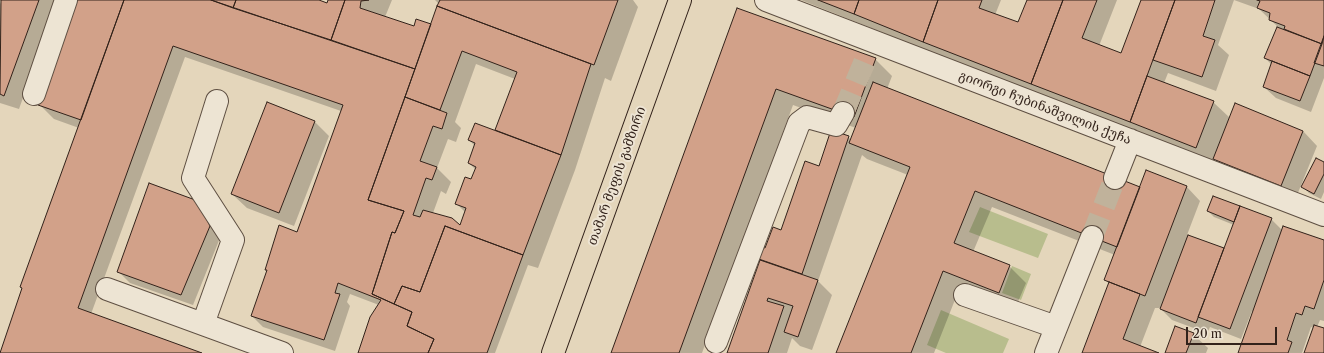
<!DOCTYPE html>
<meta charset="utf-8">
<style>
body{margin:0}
#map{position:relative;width:1324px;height:353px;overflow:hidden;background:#e4d6bb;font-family:"Libre Caslon Text",serif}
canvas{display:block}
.scale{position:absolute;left:1186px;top:327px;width:91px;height:18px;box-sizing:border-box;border:2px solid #32221a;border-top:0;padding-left:5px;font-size:12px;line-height:14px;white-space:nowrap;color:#32221a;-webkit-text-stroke:3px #ede4d3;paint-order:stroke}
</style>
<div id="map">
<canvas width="1324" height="353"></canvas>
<div class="scale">20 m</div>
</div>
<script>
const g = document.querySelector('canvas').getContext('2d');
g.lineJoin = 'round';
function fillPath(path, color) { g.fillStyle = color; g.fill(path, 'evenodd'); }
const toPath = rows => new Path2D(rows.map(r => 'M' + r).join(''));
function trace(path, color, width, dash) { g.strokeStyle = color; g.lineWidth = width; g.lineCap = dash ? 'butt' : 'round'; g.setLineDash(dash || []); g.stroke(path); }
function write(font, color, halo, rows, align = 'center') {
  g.font = font + ' "Libre Caslon Text","Noto Serif Georgian",serif'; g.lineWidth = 4; g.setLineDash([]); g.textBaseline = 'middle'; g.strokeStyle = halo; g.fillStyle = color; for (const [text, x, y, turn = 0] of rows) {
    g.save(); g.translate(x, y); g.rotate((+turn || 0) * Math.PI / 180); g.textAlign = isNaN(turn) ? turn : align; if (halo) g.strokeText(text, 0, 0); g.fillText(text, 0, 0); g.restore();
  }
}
fillPath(toPath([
 [980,207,1048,234,1038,258,969,232],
 [1012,266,1031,274,1021,300,1002,293],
 [941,310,1009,339,1003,353,946,353,927,345]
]), '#b8bd8d');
fillPath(toPath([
 [2,0,58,0,19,109,0,103,0,4],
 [77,0,317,0,327,4,329,0,392,0,385,17,414,27,431,26,439,4,435,0,633,0,638,7,611,81,605,78,575,170,538,268,528,265,495,353,359,353,379,305,350,294,347,302,350,306,335,351,263,327,252,316,268,271,266,269,297,233,341,111,185,57,91,314,199,353,0,353,79,128,54,119,39,104],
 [476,64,515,79,495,131,469,140,475,146,469,163,476,170,457,204,466,213,461,227,433,213,441,191,446,194,451,182,437,168,448,139,456,142,461,128,455,122],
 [801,0,1001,0,995,15,1019,23,1028,0,1117,0,1099,46,1122,54,1142,0,1234,0,1218,45,1229,55,1216,91,1168,73,1164,83,1213,102,1230,118,1303,131,1317,146,1295,200,1228,173,1215,159,1213,164],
 [1234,0,1324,0,1324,78,1311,112,1276,98,1264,87,1272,65,1265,58,1278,27,1259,9],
 [738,9,875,59,892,76,887,89,1140,188,1186,186,1200,201,1187,235,1225,249,1234,225,1214,217,1208,211,1271,219,1282,230,1324,241,1324,321,1320,320,1317,327,1324,329,1324,353,1305,353,1314,328,1311,327,1302,353,1239,353,1254,312,1252,311,1241,339,1210,327,1207,333,1172,320,1160,308,1155,308,1140,347,1156,353,1083,353,1110,284,1105,280,1115,255,992,207,973,252,1009,266,1026,283,1015,309,960,287,934,353,837,353,908,175,867,159,862,155,818,281,832,295,812,350,800,346,792,338,787,353,728,353,760,263,754,257,766,249,782,231,819,167,831,131,851,139,856,128,793,105,702,353,612,353],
 [268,104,315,122,329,136,294,226,247,208,232,194],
 [1324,163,1324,192,1321,199,1309,193,1303,187],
 [197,202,220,238,193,305,130,283,118,271],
 [1193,334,1208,348,1206,353,1166,353]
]), '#0003');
const building = toPath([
 [1,0,39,0,4,96,0,94,1,0],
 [76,0,124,0,81,120,38,105,76,0],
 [124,0,211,0,415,69,368,200,404,211,395,233,392,232,372,294,412,312,407,326,434,339,428,353,358,353,370,317,381,300,338,283,335,293,340,294,324,340,251,316,267,270,265,270,279,225,297,232,343,105,173,46,78,308,202,353,0,353,22,288,20,287,124,0],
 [211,0,236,0,233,8,211,0],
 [236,0,319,0,327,3,328,0,345,0,331,40,233,8,236,0],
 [345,0,369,0,361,1,360,8,414,26,416,19,431,24,415,69,331,40,345,0],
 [440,0,618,0,594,65,437,6,440,0],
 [818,0,859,0,854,14,818,0],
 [859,0,938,0,923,42,854,14,859,0],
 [938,0,982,0,979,8,1018,22,1027,0,1063,0,1031,84,923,42,938,0],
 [1063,0,1097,0,1082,38,1121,53,1141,0,1175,0,1130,122,1031,84,1063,0],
 [1175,0,1215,0,1203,36,1215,40,1202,77,1153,60,1175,0],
 [1257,0,1324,0,1324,36,1322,44,1284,29,1285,26,1269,20,1270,13,1257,8,1260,1,1257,0],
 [437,6,591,64,561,155,495,130,517,72,462,51,440,110,405,97,437,6],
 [737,8,876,58,854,117,776,89,679,353,611,353,737,8],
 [1277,27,1322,44,1310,76,1264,58,1277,27],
 [1324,36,1324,66,1314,63,1324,36],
 [1272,61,1310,76,1300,101,1263,87,1272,61],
 [1147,76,1214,101,1196,148,1130,122,1147,76],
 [873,82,1140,187,1117,247,975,191,954,243,1010,265,999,293,943,271,911,353,836,353,910,167,849,143,873,82],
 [405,97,447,113,442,129,433,126,420,161,437,167,432,180,426,178,413,215,420,217,423,210,452,218,460,225,466,208,455,204,465,177,471,179,476,167,468,163,475,143,468,140,475,123,561,155,523,255,445,226,420,292,402,286,394,304,372,294,392,232,395,233,404,211,368,200,405,97],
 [267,102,315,121,279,213,231,194,267,102],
 [1235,103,1303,131,1281,186,1213,159,1235,103],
 [831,130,849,136,802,274,753,257,757,245,765,248,773,227,781,230,805,161,819,166,831,130],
 [1316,158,1324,162,1324,174,1314,194,1301,187,1316,158],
 [1146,170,1187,186,1145,296,1104,280,1146,170],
 [149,183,198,201,210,226,181,295,117,272,149,183],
 [1213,196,1240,206,1234,222,1207,211,1213,196],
 [1240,206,1272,218,1230,329,1198,317,1240,206],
 [445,226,523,255,487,353,428,353,434,339,407,326,412,312,394,304,402,286,420,292,445,226],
 [1283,226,1324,240,1324,280,1314,309,1305,306,1302,315,1296,313,1287,340,1292,342,1288,353,1238,353,1283,226],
 [1188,235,1224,248,1196,323,1160,309,1188,235],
 [760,260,818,280,798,337,784,332,793,306,768,298,767,301,784,306,768,353,727,353,760,260],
 [1109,282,1140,294,1123,339,1159,353,1082,353,1109,282],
 [1314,325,1324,328,1324,353,1304,353,1314,325],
 [1175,326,1194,333,1186,353,1165,353,1175,326]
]);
fillPath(building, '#d2a189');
trace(building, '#32221a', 1);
trace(toPath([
 [843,113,867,56],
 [1092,237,1115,178]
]), '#c0b29b', 22, [22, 11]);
const minor = toPath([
 [766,0,1324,215],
 [34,94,66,0],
 [1115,178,1130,140],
 [107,289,282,353],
 [965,295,1056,327],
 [203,324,233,240,193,178,217,101],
 [716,342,799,123,807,117,836,125,843,113],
 [1046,353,1092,237]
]);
const major = toPath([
 [553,353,680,0]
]);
trace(minor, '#5e4f42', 24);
trace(major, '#32221a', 24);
trace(minor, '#ede4d3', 22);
trace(major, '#e4d6bb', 22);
write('13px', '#32221a', '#ede4d3', [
 ["გიორგი ჩუბინაშვილის ქუჩა",1045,108,21],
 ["თამარ მეფის გამზირი",617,176,-70]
]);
</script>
